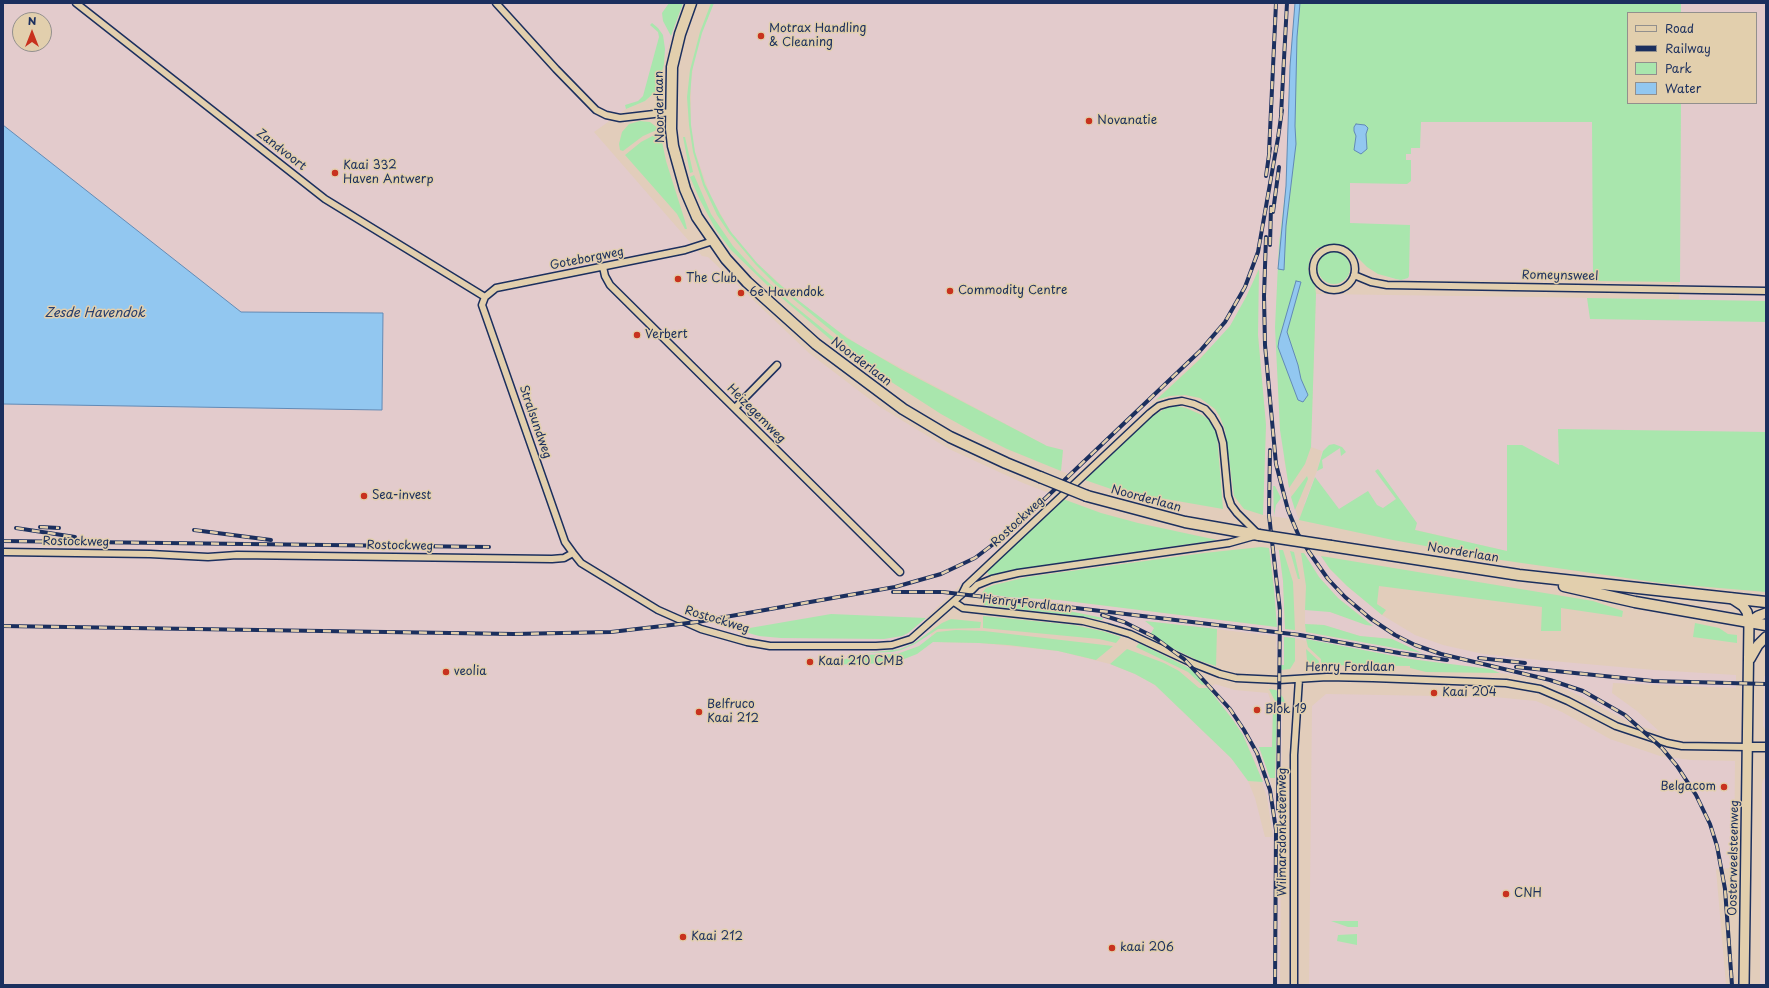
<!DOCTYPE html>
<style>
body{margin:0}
#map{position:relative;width:1769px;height:988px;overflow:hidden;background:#e2cdbb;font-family:"Playpen Sans",sans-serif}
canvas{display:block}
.frame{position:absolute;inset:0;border:4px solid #1b2f5e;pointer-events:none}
.legend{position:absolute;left:1627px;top:12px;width:130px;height:92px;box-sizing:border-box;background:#e2cfad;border:1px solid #928f8d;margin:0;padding:5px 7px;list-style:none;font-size:12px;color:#1b2f5e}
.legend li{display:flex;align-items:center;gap:8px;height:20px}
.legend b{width:20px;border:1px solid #928f8d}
.north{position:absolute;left:12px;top:12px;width:40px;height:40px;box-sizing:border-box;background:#e2cfad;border:1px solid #928f8d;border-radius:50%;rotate:0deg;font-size:11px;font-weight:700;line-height:16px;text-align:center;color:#1b2f5e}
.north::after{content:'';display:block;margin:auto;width:14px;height:18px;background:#c8321e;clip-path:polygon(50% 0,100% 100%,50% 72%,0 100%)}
</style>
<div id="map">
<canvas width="1769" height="988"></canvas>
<div class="frame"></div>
<ul class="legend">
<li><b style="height:5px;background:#e2cfad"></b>Road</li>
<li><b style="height:5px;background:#1b2f5e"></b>Railway</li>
<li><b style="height:11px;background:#a9e6ad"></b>Park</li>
<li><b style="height:11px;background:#92c7f0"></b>Water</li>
</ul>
<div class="north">N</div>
</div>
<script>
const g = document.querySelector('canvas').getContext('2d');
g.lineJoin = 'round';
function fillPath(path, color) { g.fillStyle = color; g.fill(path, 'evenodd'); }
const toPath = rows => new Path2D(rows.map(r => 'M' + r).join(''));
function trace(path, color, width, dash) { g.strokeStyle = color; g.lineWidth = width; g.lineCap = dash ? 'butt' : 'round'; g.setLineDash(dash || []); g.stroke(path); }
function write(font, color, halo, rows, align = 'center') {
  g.font = font + ' "Playpen Sans",sans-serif'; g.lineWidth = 3; g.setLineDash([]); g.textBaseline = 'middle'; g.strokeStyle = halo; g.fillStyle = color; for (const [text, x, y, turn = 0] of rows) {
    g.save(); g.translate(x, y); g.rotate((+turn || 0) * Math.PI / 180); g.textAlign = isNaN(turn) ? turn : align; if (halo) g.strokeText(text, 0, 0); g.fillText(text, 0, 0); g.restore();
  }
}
fillPath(toPath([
 [3,3,683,3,665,57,659,84,655,92,645,101,626,109,594,132,702,256,708,257,809,353,880,407,949,449,1023,483,1054,495,926,618,933,642,979,643,1058,651,1110,664,1135,674,1155,685,1231,758,1240,768,1248,781,1255,798,1265,837,1273,837,1267,797,1256,764,1243,735,1233,720,1208,688,1215,684,1235,690,1268,693,1273,707,1272,747,1259,747,1270,778,1275,800,1277,706,1282,707,1280,985,3,985,3,404,382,410,383,313,241,312,3,125],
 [20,20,44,20,44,44,20,44],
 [714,3,1295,3,1290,66,1286,186,1279,244,1284,459,1291,497,1299,520,1263,515,1266,425,1258,335,1258,288,1260,271,1257,270,1254,280,1240,310,1230,326,1215,343,1074,476,1061,471,1063,450,1047,446,862,347,834,328,798,300,757,263,731,232,711,197,695,152,691,125,691,84,694,60,702,32],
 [1681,3,1766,3,1766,592,1507,551,1304,504,1317,471,1322,451,1311,447,1316,294,1679,299,1681,103,1756,103,1756,13,1681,13],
 [1348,121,1593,121,1593,281,1401,280,1390,278,1372,270,1346,246],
 [1269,548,1279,550,1283,581,1285,629,1420,652,1392,639,1360,636,1324,625,1305,624,1305,610,1317,610,1330,612,1366,625,1372,625,1338,598,1319,577,1304,553,1321,556,1330,569,1347,586,1382,615,1415,635,1443,645,1483,654,1518,658,1654,670,1736,675,1736,688,1613,683,1612,693,1637,711,1660,732,1633,724,1572,692,1553,684,1530,677,1500,673,1490,669,1431,662,1285,637,1284,665,1277,665,1276,636,1145,621,1154,628,1149,637,1131,629,1102,620,1102,618,1085,614,1064,610,982,600,983,594,1059,600,1276,627,1273,572],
 [1764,676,1766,676,1766,731,1763,726],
 [1326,694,1495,697,1536,701,1562,712,1610,739,1660,756,1691,760,1735,761,1734,868,1716,869,1726,985,1309,985,1312,706],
 [1766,776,1766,985,1760,985,1762,784,1763,780]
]), '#e3cbcc');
fillPath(toPath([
 [669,3,683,3,671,36,663,21,662,13],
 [711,3,714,3,702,33,692,71,690,97,691,125,695,152,705,184,720,214,731,232,757,263,777,282,798,300,847,338,902,370,1047,446,1063,450,1061,471,1007,449,977,434,941,414,865,365,844,341,775,284,756,265,729,233,717,215,703,185,693,152,689,125,687,97,690,70,700,32],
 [1295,3,1681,3,1681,13,1628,13,1628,103,1681,103,1680,282,1593,281,1592,122,1421,122,1420,148,1411,148,1411,154,1406,154,1406,160,1411,160,1411,181,1407,184,1350,183,1350,223,1410,225,1409,276,1408,278,1401,280,1396,279,1378,274,1367,267,1346,246,1335,244,1317,248,1310,258,1308,269,1310,277,1315,286,1316,294,1311,447,1305,464,1289,488,1280,430,1275,327,1279,244,1286,186,1290,66],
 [652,23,658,28,663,35,665,49,664,64,659,84,655,92,645,101,626,109,625,105,638,101,643,96,659,37,658,32,650,25],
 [640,121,650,122,659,129,643,136,623,151,620,150,619,144,622,132,629,124],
 [660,132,666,161,685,221,687,229,685,229,677,214,625,155,641,142],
 [683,137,685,137,693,172,690,173],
 [694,175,711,214,733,246,757,272,791,303,839,342,857,362,769,287,731,250,716,230,700,200,690,177],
 '1318 268a16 16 0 1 1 32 0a16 16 0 1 1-32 0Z',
 [1259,269,1258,335,1266,425,1263,515,1244,509,1234,496,1225,430,1220,417,1215,409,1200,398,1185,395,1170,396,1156,400,1198,361,1230,326,1246,297],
 [1587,298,1766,301,1766,322,1590,319],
 [1176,406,1186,408,1202,415,1209,420,1217,435,1223,509,1114,490,1085,480,1151,417,1168,407],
 [1558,429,1766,432,1766,592,1661,583,1501,560,1393,540,1299,520,1315,477,1339,509,1368,491,1377,505,1383,508,1396,499,1375,471,1378,469,1417,523,1415,530,1507,551,1507,445,1522,445,1559,465],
 [1334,444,1342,447,1346,452,1341,456,1340,448,1322,460,1323,468,1317,471,1323,451,1329,445],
 [1307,476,1308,479,1295,510,1291,497],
 [1273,486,1275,486,1281,498,1276,505,1274,516],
 [1063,499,1101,513,1138,523,1217,540,1010,570,990,576,987,572],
 [1261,547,1269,548,1274,589,1277,627,1059,600,1008,597,982,593,986,588,994,585,1027,577,1204,553],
 [1279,550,1283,550,1293,582,1295,630,1285,629,1283,581],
 [1290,551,1294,552,1300,579,1298,579],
 [1301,553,1304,553,1319,577,1338,598,1373,626,1366,625,1330,612,1305,610,1306,586],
 [1321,556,1593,601,1623,611,1622,617,1561,608,1561,631,1541,631,1542,607,1379,586,1377,604,1386,610,1382,615,1347,586,1330,569],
 [982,600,1064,610,1103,618,1102,620,1086,617,984,605,985,602],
 [831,614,926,618,908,633,902,636,884,639,781,638,759,636,738,630],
 [983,616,1074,625,1102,631,1121,637,1116,643,1099,639,983,628],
 [951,619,981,622,980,628,938,629,915,644,901,650,892,652,866,653,900,649,914,643,942,623],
 [1145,621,1217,629,1216,666,1197,660,1149,637,1154,628],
 [1695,623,1719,628,1728,634,1737,635,1737,643,1693,637],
 [1305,624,1324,625,1360,636,1392,639,1422,653,1306,632],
 [956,630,984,631,1113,646,1096,660,1058,651,1008,645,979,643,933,642,917,654,894,663,822,665,822,661,845,659,858,655,897,654,919,646,937,632],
 [1284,637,1295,638,1295,661,1290,669,1281,670,1281,665,1284,665],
 [1306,639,1410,659,1490,669,1500,673,1426,672,1410,668,1410,666,1321,665,1321,659,1308,647],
 [1139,643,1191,669,1206,684,1202,685,1188,672,1136,647],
 [1127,649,1164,663,1179,671,1199,688,1208,688,1233,720,1243,735,1263,782,1248,781,1231,758,1155,685,1135,674,1110,664],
 [1306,649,1319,661,1318,667,1312,665,1307,660],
 [1269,689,1276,690,1283,697,1285,702,1275,701],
 [1271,702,1277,706,1275,778,1270,778,1259,747,1272,747,1273,707],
 [1331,921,1358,921,1358,927,1348,927],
 [1357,934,1357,945,1337,941,1338,935]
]), '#a9e6ad');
const water = toPath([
 [1295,3,1300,3,1297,37,1295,126,1296,144,1286,226,1284,270,1278,269,1286,186,1290,66,1295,3],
 [1356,124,1365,125,1368,128,1366,134,1367,149,1361,154,1354,150,1356,136,1354,131,1354,127,1356,124],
 [3,125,241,312,383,313,382,410,3,404,3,125],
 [1296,281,1301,282,1287,332,1298,365,1301,379,1308,395,1303,402,1298,400,1278,347,1279,340,1296,281]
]);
fillPath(water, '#92c7f0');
trace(water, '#628ab6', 1);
const minor = toPath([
 [76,3,325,199,485,297],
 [496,3,556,69,596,110,606,115,620,118,671,112],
 [713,241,685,250,496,288,485,297,482,305,565,542,573,553,581,563,658,610,701,629,747,642,770,646,876,646,892,645,911,639,962,594,966,586,1150,413,1159,406,1169,403,1182,401,1194,404,1205,409,1212,417,1219,429,1223,443,1228,496,1231,505,1237,513,1258,534],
 '1313 269a21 21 0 1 1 42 0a21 21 0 1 1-42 0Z',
 [603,267,605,276,610,285,900,572],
 [1354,275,1371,282,1387,285,1766,291],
 [735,408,777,365],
 [3,552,150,554,208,557,237,555,552,559,564,558,573,553],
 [965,592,972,590,977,585,992,579,1018,573,1229,543,1254,536],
 [954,602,963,608,1083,621,1107,627,1130,634,1192,663,1220,674,1236,678,1279,680,1327,677,1373,678,1506,683,1540,689,1568,701,1616,726,1667,743,1682,746,1748,747],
 [1294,985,1294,755,1299,679]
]);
const tertiary = toPath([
 [1748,747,1766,747]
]);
const secondary = toPath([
 [1731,598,1743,606,1747,612,1749,622,1744,985],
 [1749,622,1758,616,1766,613],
 [1750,659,1758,645,1766,637]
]);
const primary = toPath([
 [691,3,680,34,672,67,671,129,673,146,685,189,697,217,726,259,747,282,816,344,903,409,950,437,1006,463,1040,477],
 [1087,496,1185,522,1259,535],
 [1331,546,1519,575,1766,602],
 [1564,586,1635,602,1766,625]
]);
trace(minor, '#1b2f5e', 9);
trace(tertiary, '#1b2f5e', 11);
trace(secondary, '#1b2f5e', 12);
trace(primary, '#1b2f5e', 13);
trace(minor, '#e2cfad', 6);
trace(tertiary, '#e2cfad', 8);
trace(secondary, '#e2cfad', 9);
trace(primary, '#e2cfad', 10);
const rail = toPath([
 [1281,115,1287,3],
 [1269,153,1276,3],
 [1266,176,1270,148],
 [1273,212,1279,167],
 [1266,237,1264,296,1265,345,1276,464,1288,510,1298,534,1309,552,1328,579,1345,597,1371,619,1395,635,1415,645,1441,654,1550,680,1583,691,1625,715,1662,748,1677,766,1696,795,1710,824,1717,846,1725,889,1732,985],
 [1270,245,1271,207],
 [1270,450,1269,515,1280,611,1278,809],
 [40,527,59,528],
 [16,528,75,537],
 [194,530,271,540],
 [3,541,489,547],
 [893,592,943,592,1300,635,1399,653,1447,660],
 [1102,615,1124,622,1154,637,1184,659,1230,709,1244,730,1257,753,1270,790,1276,830,1275,985],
 [3,626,514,634,611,632,697,622,895,587,941,574,975,558,1012,530,1200,351,1225,322,1245,287,1258,252,1278,138,1282,110],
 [1479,658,1525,663],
 [1516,667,1653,681,1766,684]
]);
trace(rail, '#1b2f5e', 4);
trace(rail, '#e2cfad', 2.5, [8]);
const primaryBridge = toPath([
 [1040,477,1087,496],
 [1259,535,1331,546]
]);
trace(primaryBridge, '#1b2f5e', 13, []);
trace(primaryBridge, '#e2cfad', 10);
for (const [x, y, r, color] of [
 [761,36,4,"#c8321e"],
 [1089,121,4,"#c8321e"],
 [335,173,4,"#c8321e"],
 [678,279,4,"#c8321e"],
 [950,291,4,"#c8321e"],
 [741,293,4,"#c8321e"],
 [637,335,4,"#c8321e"],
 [364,496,4,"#c8321e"],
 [810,662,4,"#c8321e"],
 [446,672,4,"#c8321e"],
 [1434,693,4,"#c8321e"],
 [1257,710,4,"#c8321e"],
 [699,712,4,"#c8321e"],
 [1724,787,4,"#c8321e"],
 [1506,894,4,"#c8321e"],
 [683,937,4,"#c8321e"],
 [1112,948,4,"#c8321e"]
]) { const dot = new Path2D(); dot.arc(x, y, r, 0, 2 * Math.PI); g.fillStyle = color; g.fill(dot); trace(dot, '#e2cfad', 1.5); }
write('12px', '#1b2f5e', '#e2cfad', [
 ["Motrax Handling",769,29],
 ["& Cleaning",769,43],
 ["Novanatie",1097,121],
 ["Kaai 332",343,166],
 ["Haven Antwerp",343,180],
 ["The Club",686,279],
 ["Commodity Centre",958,291],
 ["6e Havendok",749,293],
 ["Verbert",645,335],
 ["Sea-invest",372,496],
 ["Kaai 210 CMB",818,662],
 ["veolia",454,672],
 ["Kaai 204",1442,693],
 ["Belfruco",707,705],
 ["Kaai 212",707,719],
 ["Blok 19",1265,710],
 ["Belgacom",1716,787,"right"],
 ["CNH",1514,894],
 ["Kaai 212",691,937],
 ["kaai 206",1120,948]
], 'left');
write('12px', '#1b2f5e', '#e2cfad', [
 ["Noorderlaan",660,107,-91],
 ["Zandvoort",281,150,38],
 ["Goteborgweg",587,259,-11],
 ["Romeynsweel",1560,276,1],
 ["Noorderlaan",861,362,37],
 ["Heizegemweg",756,414,45],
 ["Stralsundweg",535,422,71],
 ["Noorderlaan",1146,499,15],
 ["Rostockweg",1018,522,-43],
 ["Rostockweg",76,542,1],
 ["Rostockweg",400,546,1],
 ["Noorderlaan",1463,553,9],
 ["Henry Fordlaan",1027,604,6],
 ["Rostockweg",717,620,17],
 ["Henry Fordlaan",1350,668],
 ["Wilmarsdonksteenweg",1283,832,-90],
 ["Oosterweelsteenweg",1734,858,-89]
]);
write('italic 13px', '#273e6d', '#e2cfad', [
 ["Zesde Havendok",95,313]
]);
</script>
